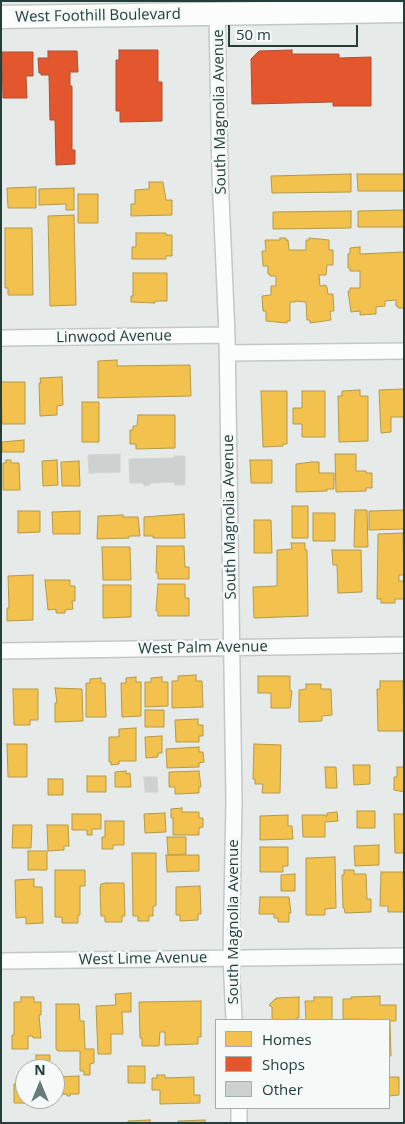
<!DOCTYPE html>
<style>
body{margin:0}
#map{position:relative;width:405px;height:1124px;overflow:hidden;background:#e6ebe9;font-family:"Open Sans",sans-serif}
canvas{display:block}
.frame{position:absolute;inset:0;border:2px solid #243e3a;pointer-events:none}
.legend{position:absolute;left:215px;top:1019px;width:175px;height:90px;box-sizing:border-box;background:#f5f9f8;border:1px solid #a1aeac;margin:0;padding:6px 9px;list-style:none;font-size:15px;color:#243e3a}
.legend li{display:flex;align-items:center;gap:10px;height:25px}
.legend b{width:25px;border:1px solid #a1aeac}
.north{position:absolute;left:15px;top:1059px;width:50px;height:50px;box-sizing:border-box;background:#f5f9f8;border:1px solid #a1aeac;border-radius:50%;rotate:0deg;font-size:14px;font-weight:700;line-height:20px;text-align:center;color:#243e3a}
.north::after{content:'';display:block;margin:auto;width:18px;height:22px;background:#687b77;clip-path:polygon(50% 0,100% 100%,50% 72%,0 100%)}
.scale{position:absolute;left:228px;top:25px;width:130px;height:22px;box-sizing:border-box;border:2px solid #243e3a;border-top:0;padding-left:6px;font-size:15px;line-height:18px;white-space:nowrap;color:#243e3a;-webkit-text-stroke:4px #f5f9f8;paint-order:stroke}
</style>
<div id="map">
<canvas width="405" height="1124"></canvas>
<div class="frame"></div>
<ul class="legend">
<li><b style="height:14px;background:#f2c14e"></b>Homes</li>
<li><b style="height:14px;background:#e4572e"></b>Shops</li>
<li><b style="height:14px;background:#cdd2d0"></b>Other</li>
</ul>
<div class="north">N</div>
<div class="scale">50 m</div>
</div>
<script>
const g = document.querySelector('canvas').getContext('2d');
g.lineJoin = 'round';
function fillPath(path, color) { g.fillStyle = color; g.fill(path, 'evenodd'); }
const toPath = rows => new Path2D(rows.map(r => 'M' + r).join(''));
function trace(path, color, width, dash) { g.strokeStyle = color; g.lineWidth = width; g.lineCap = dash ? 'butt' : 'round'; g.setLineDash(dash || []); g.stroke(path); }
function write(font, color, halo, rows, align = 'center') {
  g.font = font + ' "Open Sans",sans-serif'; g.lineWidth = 5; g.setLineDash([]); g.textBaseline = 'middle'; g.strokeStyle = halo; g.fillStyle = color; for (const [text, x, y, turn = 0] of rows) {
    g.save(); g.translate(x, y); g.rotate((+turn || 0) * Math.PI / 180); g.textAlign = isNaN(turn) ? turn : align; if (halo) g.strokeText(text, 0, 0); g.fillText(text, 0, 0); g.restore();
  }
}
const homes = toPath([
 [351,174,351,192,272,193,271,176,351,174],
 [357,174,404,174,404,191,358,191,357,174],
 [149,182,163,182,166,200,172,200,172,215,131,216,131,204,135,204,135,190,149,189,149,182],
 [36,187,36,208,8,208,7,188,36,187],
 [74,188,74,210,66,210,66,204,39,205,39,189,74,188],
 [78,194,98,194,98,223,78,223,78,194],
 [404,210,404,227,358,227,358,211,404,210],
 [351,211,351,228,273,229,273,212,351,211],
 [74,215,76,305,50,306,48,216,74,215],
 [5,228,32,228,33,295,8,295,8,288,5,288,5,228],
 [136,233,166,233,166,235,172,235,172,256,166,256,166,259,132,259,132,247,136,247,136,233],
 [280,238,286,238,286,240,288,240,289,250,306,250,306,240,309,240,309,238,329,240,329,250,333,250,333,265,327,265,326,275,319,275,320,286,326,285,326,287,327,287,328,294,333,294,334,311,330,311,331,320,310,323,310,320,307,320,306,302,295,301,295,302,290,302,290,321,287,321,287,323,266,321,266,311,263,311,262,296,271,295,271,286,276,286,276,276,270,276,270,274,268,274,268,266,263,266,262,251,266,251,265,240,280,240,280,238],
 [360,247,360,254,404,252,404,308,398,308,398,306,396,306,396,300,385,301,385,306,376,307,376,314,360,315,360,311,351,312,348,291,350,291,350,288,360,288,360,271,350,271,350,268,348,268,348,254,350,254,350,248,360,247],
 [133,273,167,273,167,301,155,301,155,303,131,302,131,296,133,296,133,273],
 [117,360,117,366,190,365,191,396,98,398,98,361,117,360],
 [62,377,63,405,57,406,57,415,40,416,39,383,41,383,40,378,62,377],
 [1,382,25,382,25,424,2,424,1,382],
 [404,389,404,417,391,417,391,432,381,433,379,390,404,389],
 [360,390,360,396,368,396,368,441,339,442,338,396,342,396,342,391,360,390],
 [261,391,287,391,287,444,283,444,283,446,263,447,261,391],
 [302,391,325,391,325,437,302,437,302,424,293,424,293,408,302,408,302,391],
 [82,402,99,402,99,442,82,442,82,402],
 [138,415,175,415,175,448,136,449,136,444,130,444,130,430,133,430,133,426,137,426,138,415],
 [24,440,24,452,2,452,2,442,24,440],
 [335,454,356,454,356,471,366,471,366,473,372,473,372,488,366,488,366,491,336,492,335,454],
 [6,460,11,460,11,463,19,463,20,490,3,490,3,463,6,463,6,460],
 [57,460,58,485,43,486,42,461,57,460],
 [250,460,272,460,272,483,251,483,250,460],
 [79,461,80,486,62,486,61,462,79,461],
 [312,462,319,462,319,473,334,473,334,489,327,489,327,491,296,492,296,464,312,462],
 [292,506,308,506,308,538,292,538,292,506],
 [355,510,367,510,368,547,354,547,355,510],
 [404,510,404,529,369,530,369,511,404,510],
 [18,511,40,511,40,532,18,533,18,511],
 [80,511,80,534,53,534,52,512,80,511],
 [313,513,335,513,335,541,313,541,313,513],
 [184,514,185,538,153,538,153,536,144,536,144,517,184,514],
 [123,515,123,517,138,517,140,536,129,536,129,538,97,539,98,516,123,515],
 [254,520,271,520,272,553,254,553,254,520],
 [403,533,404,575,399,575,399,581,404,581,404,599,395,599,395,603,381,603,381,599,377,599,378,534,403,533],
 [291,543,305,543,305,550,307,550,308,616,254,618,253,587,277,586,277,550,292,549,291,543],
 [157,546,184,546,185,567,189,567,189,579,158,579,158,573,156,573,157,546],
 [102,547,130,547,131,580,103,580,102,547],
 [332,550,361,550,362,592,338,593,337,565,333,565,332,550],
 [33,575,33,620,7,621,7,608,9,608,8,576,33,575],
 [45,580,70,580,70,586,75,586,75,601,72,601,73,609,65,610,65,613,56,613,56,609,48,610,45,580],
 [158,584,185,584,185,598,189,598,189,616,158,616,158,611,156,611,158,584],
 [103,585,131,585,131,617,103,618,103,585],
 [196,675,196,681,202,681,203,707,172,708,172,681,178,681,178,676,196,675],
 [258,676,290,676,290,691,292,691,290,708,271,708,271,693,258,693,258,676],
 [136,677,136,682,141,682,141,716,122,717,121,683,126,683,126,678,136,677],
 [162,677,162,682,168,682,168,706,145,707,145,682,151,682,151,678,162,677],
 [101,678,101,683,105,683,106,717,86,717,86,683,90,683,90,679,101,678],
 [380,681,403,681,404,731,378,731,377,689,380,689,380,681],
 [306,684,321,684,321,689,331,689,332,715,322,716,322,721,299,722,299,690,306,689,306,684],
 [55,688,82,689,83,721,55,722,55,703,57,703,55,688],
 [13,689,38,689,38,720,30,720,30,725,14,725,13,689],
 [145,710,164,710,164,727,145,727,145,710],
 [198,719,198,725,203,725,203,736,199,736,199,742,176,742,175,720,198,719],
 [136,728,136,761,119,761,119,764,111,765,111,762,109,762,109,737,119,737,119,729,136,728],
 [162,736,162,753,158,753,158,757,146,758,145,737,162,736],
 [7,744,27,744,27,777,8,777,7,744],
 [254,744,281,745,280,793,262,793,263,784,255,784,255,779,253,779,254,744],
 [199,747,199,752,203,752,204,762,199,763,199,767,167,768,166,749,199,747],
 [353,765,370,765,370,784,354,785,353,765],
 [325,767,336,767,337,788,326,788,325,767],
 [397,767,404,767,404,792,394,790,394,777,397,777,397,767],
 [126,771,126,774,130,773,131,787,115,787,115,772,126,771],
 [199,771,201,787,199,787,199,793,175,794,175,787,169,787,169,772,199,771],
 [87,776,106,776,106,792,87,792,87,776],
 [48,779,63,779,63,795,48,795,48,779],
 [182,808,182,812,199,812,199,818,203,818,203,827,199,828,199,835,173,835,173,818,171,818,171,809,182,808],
 [357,811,375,811,375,828,357,828,357,811],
 [337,812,338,821,325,822,325,837,303,837,302,815,325,815,325,816,327,816,327,813,337,812],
 [165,813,166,832,145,833,144,814,165,813],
 [72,814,101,814,101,829,92,829,92,835,87,835,87,830,72,830,72,814],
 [394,814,404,814,404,853,395,853,394,814],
 [288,815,288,826,292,826,293,839,260,840,260,816,288,815],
 [105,821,124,821,124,845,113,845,113,849,102,849,102,837,105,837,105,821],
 [13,825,32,825,31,848,12,848,13,825],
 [47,825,68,825,69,846,64,846,64,850,48,851,47,825],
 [167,837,186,837,186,854,168,855,167,837],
 [379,845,379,865,355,866,354,846,379,845],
 [260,847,288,847,288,866,283,866,283,872,260,872,260,847],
 [28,851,47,851,47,870,28,870,28,851],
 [132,853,156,853,156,906,153,906,153,916,149,916,149,921,138,921,138,916,133,916,132,853],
 [166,855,199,855,199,871,167,872,166,855],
 [335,857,336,908,325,909,325,915,306,915,306,858,335,857],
 [55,870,85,870,85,886,80,886,80,915,78,915,78,923,62,923,62,917,55,917,55,870],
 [344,870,354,870,354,874,366,874,367,899,371,899,371,912,345,913,344,908,343,908,342,875,344,875,344,870],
 [381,872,403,872,404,912,388,912,388,906,380,906,381,872],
 [295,874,295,891,281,891,281,875,295,874],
 [34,879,34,887,42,887,43,923,26,924,26,917,16,918,15,880,34,879],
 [106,883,124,883,125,916,122,916,122,922,105,922,105,916,101,916,100,888,101,884,106,883],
 [200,886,201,914,198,914,198,920,180,921,180,915,176,915,176,887,200,886],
 [260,897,289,897,291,913,289,913,289,922,278,922,278,918,274,918,274,914,259,914,260,897],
 [131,993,131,1012,122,1012,123,1034,111,1034,111,1054,98,1054,96,1006,116,1005,115,994,131,993],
 [380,996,380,1005,396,1005,396,1021,390,1021,391,1056,389,1056,389,1020,343,1019,343,999,351,999,351,997,380,996],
 [21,997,34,997,34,1002,41,1002,41,1015,39,1015,41,1038,33,1038,33,1036,28,1036,28,1049,12,1049,12,1035,14,1035,14,1002,21,1002,21,997],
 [299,997,299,1018,296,1018,296,1020,272,1020,272,1007,269,1005,275,999,276,1000,276,998,299,997],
 [314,997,332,997,332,1020,306,1020,305,1001,314,1001,314,997],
 [201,1001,201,1037,198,1037,198,1044,165,1045,165,1032,160,1032,159,1046,142,1046,142,1038,140,1038,139,1002,201,1001],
 [56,1004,79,1004,80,1021,84,1021,85,1049,94,1049,94,1063,90,1064,90,1075,84,1075,84,1071,80,1071,80,1051,58,1051,56,1049,56,1004],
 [36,1055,50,1055,50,1069,32,1069,32,1066,36,1066,36,1055],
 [128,1066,145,1066,145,1083,128,1083,128,1066],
 [157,1075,165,1075,165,1078,194,1077,194,1095,200,1095,200,1103,160,1104,160,1090,152,1090,152,1078,157,1078,157,1075],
 [79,1076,79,1094,70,1094,70,1096,67,1096,67,1094,58,1095,57,1077,79,1076],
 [389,1077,399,1077,399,1095,389,1096,389,1077],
 [24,1082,25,1099,39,1099,39,1103,14,1103,14,1084,24,1083,24,1082],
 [150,1120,150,1123,128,1123,128,1121,150,1120],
 [205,1120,205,1123,178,1123,178,1121,205,1120]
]);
fillPath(homes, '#f2c14e');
trace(homes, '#b49a48', 1);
const shops = toPath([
 [119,50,158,50,158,82,162,82,162,121,120,122,120,111,116,111,116,60,119,60,119,50],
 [292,50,292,54,339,54,339,58,371,57,371,106,333,106,333,102,252,104,251,59,259,51,292,50],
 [48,51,77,51,78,72,70,72,70,86,72,86,72,150,75,150,75,164,56,165,55,120,50,120,49,75,41,75,41,73,39,73,38,58,48,58,48,51],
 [2,52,33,52,33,76,26,76,27,98,3,98,2,52]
]);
fillPath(shops, '#e4572e');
trace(shops, '#aa5032', 1);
const building = toPath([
 [120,454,120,472,89,473,88,455,120,454],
 [174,456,185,456,185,485,175,485,174,482,150,483,150,485,144,486,144,483,130,483,129,459,174,458,174,456],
 [144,777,157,777,158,792,145,792,144,777]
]);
fillPath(building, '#cdd2d0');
trace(building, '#cfd4d2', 1);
const minor = toPath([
 [217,14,220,174,227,335,234,802,231,958,234,1020],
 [1,338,227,335],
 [227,353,404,351],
 [1,651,404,645],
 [1,961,404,956],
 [239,1108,239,1123]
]);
const secondary = toPath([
 [1,17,404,11]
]);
trace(minor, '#c3c8c6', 18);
trace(secondary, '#c2c8c6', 25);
trace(minor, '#fbfcfc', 15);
trace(secondary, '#fbfcfc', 22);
write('15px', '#243e3a', '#f5f9f8', [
 ["West Foothill Boulevard",98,16,-1],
 ["South Magnolia Avenue",220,112,-91],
 ["Linwood Avenue",114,337,-1],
 ["South Magnolia Avenue",230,517,-91],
 ["West Palm Avenue",203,648,-1],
 ["South Magnolia Avenue",234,922,-90],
 ["West Lime Avenue",143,959,-1]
]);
</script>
